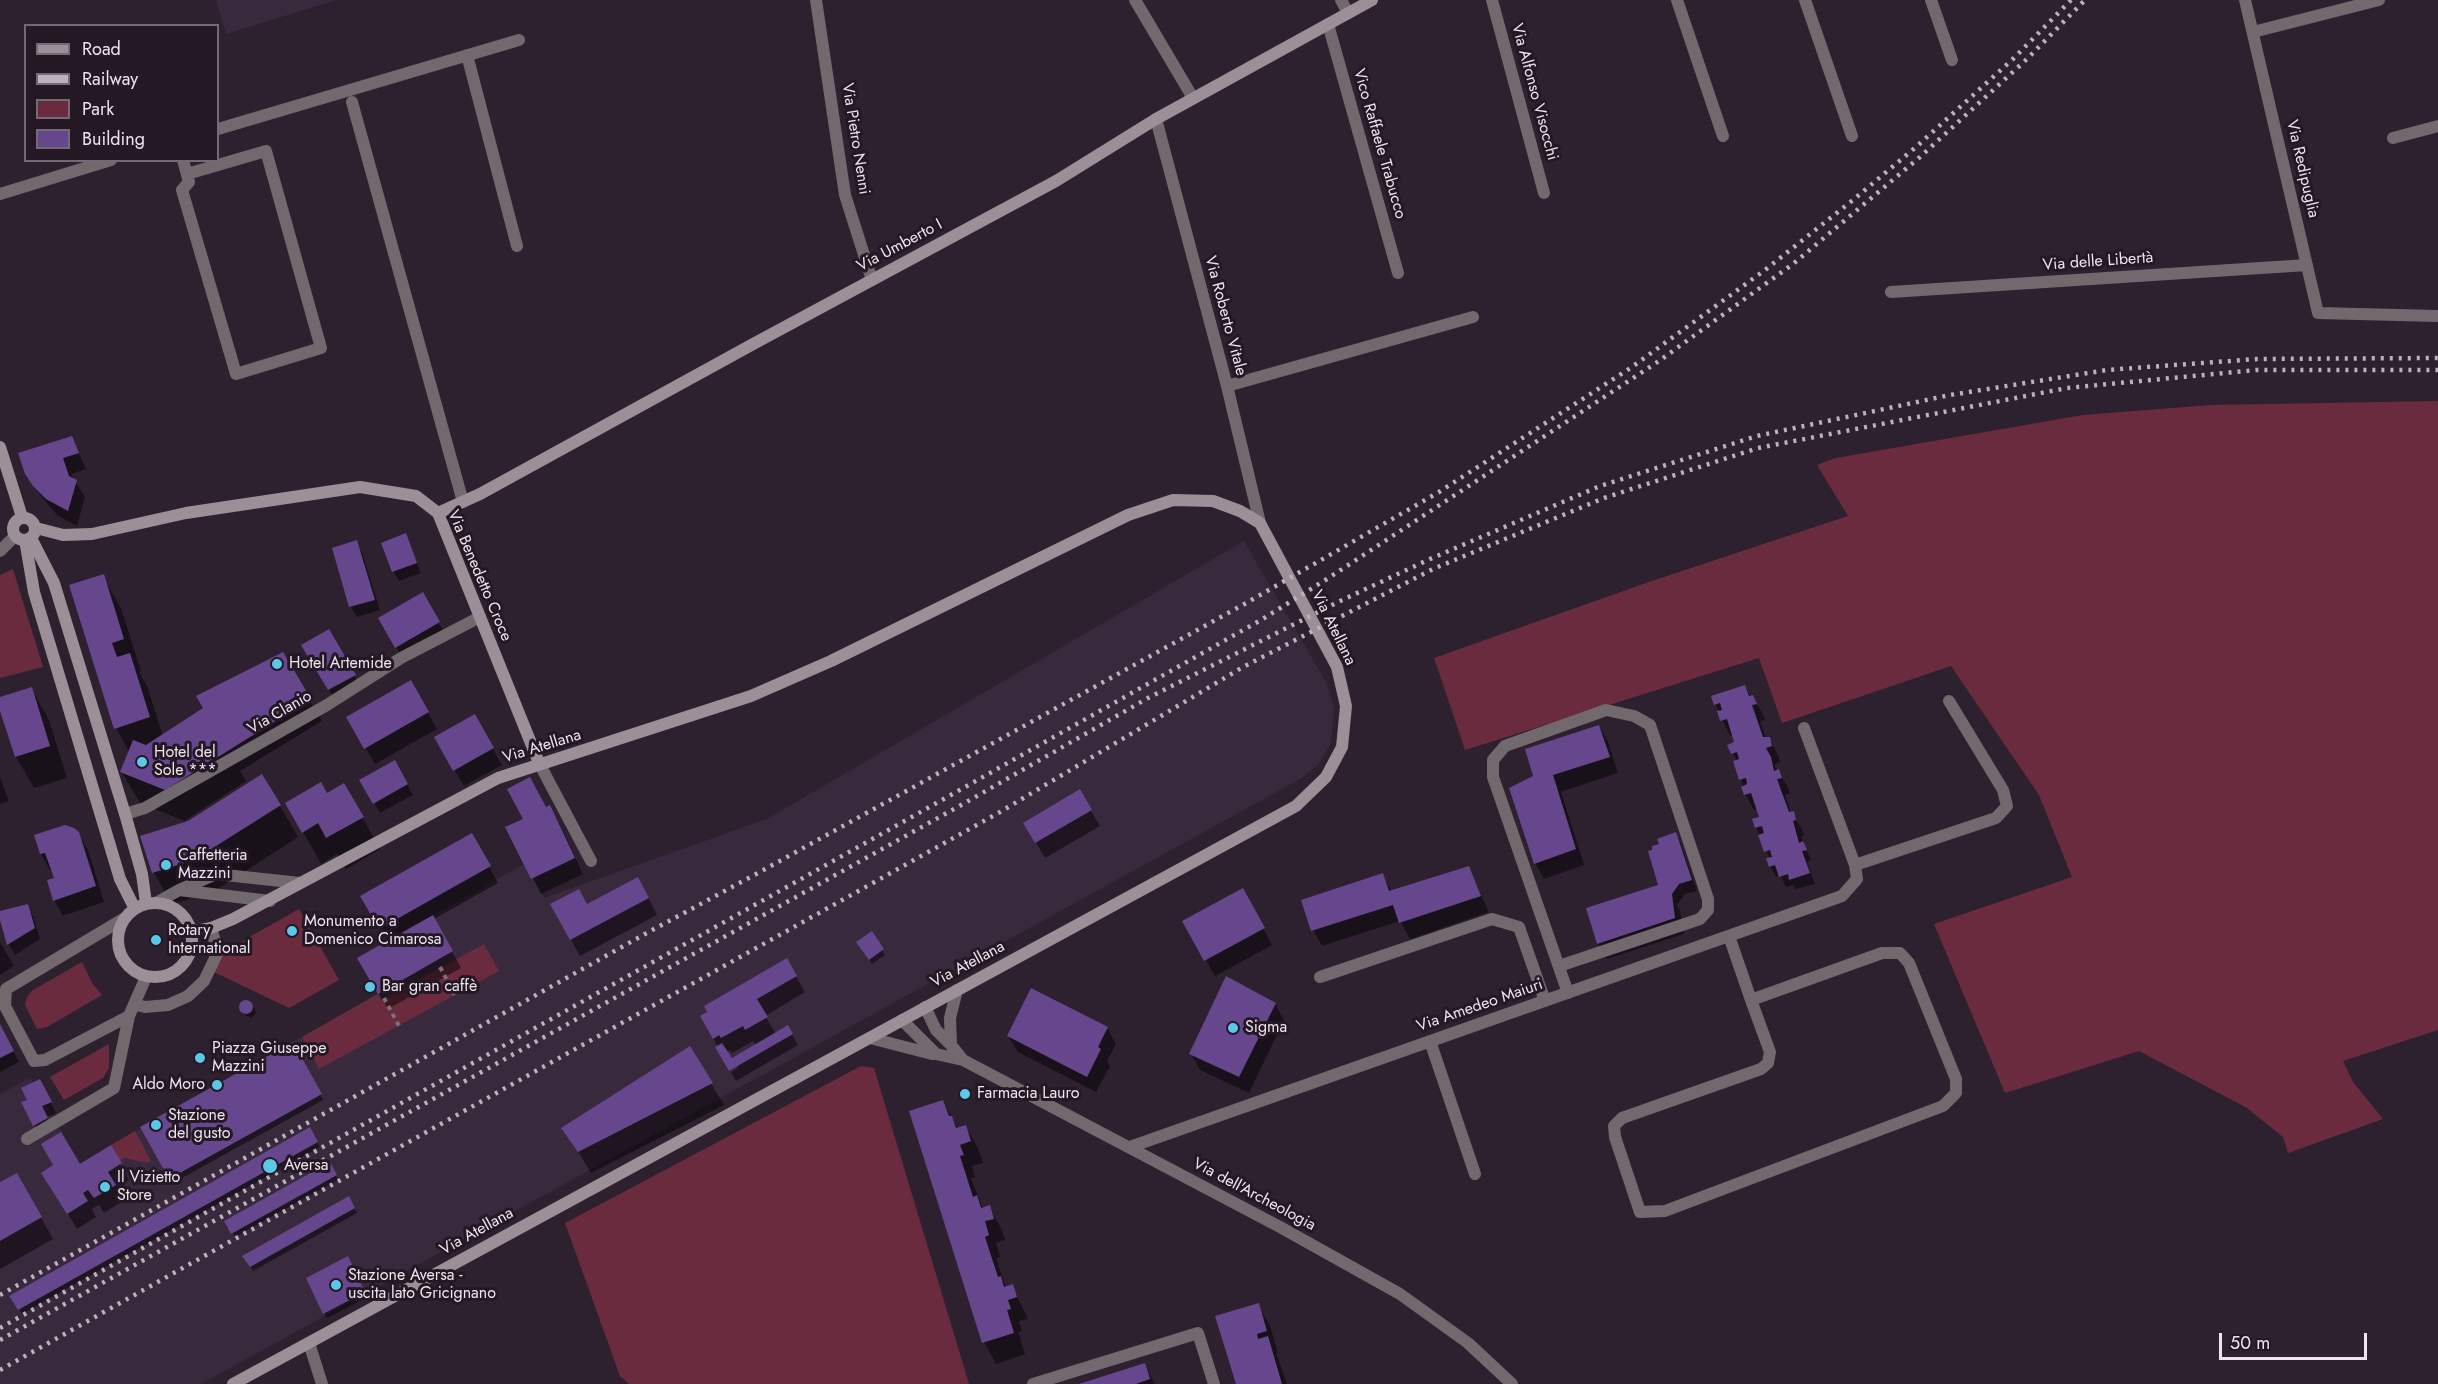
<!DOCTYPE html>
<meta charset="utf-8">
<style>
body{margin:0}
#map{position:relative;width:2438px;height:1384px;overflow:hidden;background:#2e212f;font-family:Jost,sans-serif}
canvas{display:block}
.legend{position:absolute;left:24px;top:24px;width:195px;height:138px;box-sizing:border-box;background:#241825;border:2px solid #746a75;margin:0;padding:8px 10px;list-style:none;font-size:18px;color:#ede4ee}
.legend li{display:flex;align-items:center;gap:12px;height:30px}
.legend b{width:30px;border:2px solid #746a75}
.scale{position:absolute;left:2219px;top:1333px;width:148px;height:27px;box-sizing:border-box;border:3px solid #ede4ee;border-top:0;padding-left:8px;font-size:18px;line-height:21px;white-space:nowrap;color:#ede4ee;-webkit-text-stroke:4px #241825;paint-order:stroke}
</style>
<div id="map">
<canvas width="2438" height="1384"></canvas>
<ul class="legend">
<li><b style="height:8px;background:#9d8f97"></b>Road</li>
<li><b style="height:8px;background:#bcb1bd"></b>Railway</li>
<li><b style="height:16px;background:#6b2b3e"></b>Park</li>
<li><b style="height:16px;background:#66478e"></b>Building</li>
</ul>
<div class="scale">50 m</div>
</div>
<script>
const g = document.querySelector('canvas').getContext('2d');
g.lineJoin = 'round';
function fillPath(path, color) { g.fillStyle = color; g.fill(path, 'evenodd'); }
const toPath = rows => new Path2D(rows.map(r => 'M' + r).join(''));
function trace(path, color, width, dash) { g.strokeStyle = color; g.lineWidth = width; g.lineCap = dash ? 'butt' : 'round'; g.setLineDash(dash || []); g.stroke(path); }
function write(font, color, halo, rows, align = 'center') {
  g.font = font + ' Jost,sans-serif'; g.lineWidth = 6; g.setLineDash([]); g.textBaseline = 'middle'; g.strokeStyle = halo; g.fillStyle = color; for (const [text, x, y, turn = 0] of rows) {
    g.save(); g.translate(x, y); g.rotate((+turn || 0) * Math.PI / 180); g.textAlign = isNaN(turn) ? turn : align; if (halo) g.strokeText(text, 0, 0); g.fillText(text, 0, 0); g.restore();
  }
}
fillPath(toPath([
 [216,0,336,0,226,34],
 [1244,541,1327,684,1334,708,1331,743,1318,765,1300,779,201,1384,0,1384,0,1094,30,1078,80,1163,377,994,357,958,526,863,544,898,767,819]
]), '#39293c');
fillPath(toPath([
 [2438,401,2438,1030,2343,1061,2353,1082,2383,1119,2288,1153,2283,1137,2247,1108,2139,1051,2005,1093,1934,924,2072,877,2039,795,1951,666,1782,723,1759,658,1465,750,1434,658,1649,582,1848,516,1817,465,1836,458,2083,415,2211,405],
 [13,569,43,667,0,678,0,575],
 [299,909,339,980,289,1008,214,972,223,952],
 [484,944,499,971,319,1069,302,1037,378,994,381,1000],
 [82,962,92,983,102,995,47,1027,37,1029,25,1005,27,997,33,990],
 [109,1044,109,1068,103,1078,64,1100,50,1077],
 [861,1066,874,1068,969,1384,629,1384,620,1376,565,1223],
 [135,1131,151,1161,147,1163,125,1158,120,1161,111,1145]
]), '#6b2b3e');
fillPath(toPath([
 [72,438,86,469,71,474,85,497,77,526,57,515,36,490,27,473],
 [405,535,421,573,399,581,393,571],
 [356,542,362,552,380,610,357,617,351,607,333,549],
 [103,576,121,608,141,671,139,672,147,686,163,736,282,654,322,721,240,771,246,781,184,821,140,803,121,771,129,752,116,728],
 [422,594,448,639,405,663,380,618],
 [329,631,360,685,335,700,303,645],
 [411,682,437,729,375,764,348,718],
 [1745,687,1762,712,1765,720,1760,721,1766,739,1769,739,1778,755,1780,762,1774,765,1788,787,1790,794,1785,795,1791,813,1802,829,1804,836,1801,837,1811,860,1807,862,1815,884,1796,889,1793,885,1786,887,1780,875,1776,877,1770,866,1770,859,1756,827,1761,817,1758,809,1754,810,1745,794,1737,761,1733,753,1736,743,1733,735,1730,736,1715,704],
 [31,688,49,720,67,778,34,788,16,757,0,706,0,698],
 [474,716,502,765,464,786,436,738],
 [1599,726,1608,742,1618,773,1561,792,1584,865,1544,879,1535,863,1534,777],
 [394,762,413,795,380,813,361,781],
 [0,777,9,801,0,804],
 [344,785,380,849,346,869,337,854,321,864,287,803,327,795],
 [1079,791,1100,826,1045,858,1025,824],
 [280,806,298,837,213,892,172,904,154,873,142,837],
 [546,809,559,823,583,874,541,894,507,828],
 [78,833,88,850,104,902,63,916,54,900,56,879,53,869,50,870,41,854],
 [1675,833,1681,844,1697,891,1685,894,1677,905,1680,911,1684,934,1607,959,1598,943,1659,886],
 [472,835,498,883,434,919,461,968,388,1009,359,958,388,942,362,896],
 [1468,867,1489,912,1410,939,1400,921,1322,946,1313,930,1382,875,1392,892],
 [647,895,657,915,580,956,552,905,587,906],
 [27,906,33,916,40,939,15,955,9,945,0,913],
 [1251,906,1272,945,1215,976,1184,922],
 [871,933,885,955,872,964,861,947],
 [0,942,14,966,0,975],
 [786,960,805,992,765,1016,776,1034,788,1027,798,1045,736,1081,731,1072,738,1068,738,1064,729,1069,702,1016,709,1012,706,1007],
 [753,1041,756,1046,731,1060,726,1052,730,1050,732,1053],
 [245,1000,252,1004,255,1010,256,1013,251,1018,243,1014,240,1009],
 [1275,1004,1284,1020,1249,1093,1200,1070,1191,1054],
 [0,1026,19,1062,0,1072],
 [1107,1028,1116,1044,1107,1062,1110,1066,1096,1092,1018,1052,1008,1036],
 [690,1048,724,1105,591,1173,564,1128],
 [305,1066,323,1100,173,1183,142,1128],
 [45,1091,56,1113,47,1117,53,1129,40,1135,35,1125],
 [943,1101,958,1129,965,1126,978,1148,983,1163,972,1166,975,1177,971,1178,983,1209,989,1207,1001,1228,1005,1240,996,1243,1000,1257,996,1258,1006,1288,1012,1286,1028,1319,1019,1321,1022,1331,1018,1332,1025,1354,996,1364,984,1342],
 [310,1129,320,1147,22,1314,12,1296],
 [110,1147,129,1180,116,1188,123,1201,104,1213,99,1205,92,1209,96,1217,77,1229,43,1173,55,1166,79,1166],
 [329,1164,338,1180,235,1237,226,1222],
 [0,1184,29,1196,53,1239,0,1269],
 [348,1198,357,1213,253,1271,244,1256],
 [350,1263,366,1298,327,1318,324,1313],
 [1258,1305,1270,1326,1278,1353,1276,1353,1287,1384,1238,1384],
 [1144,1365,1155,1384,1083,1384]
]), '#0007');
fillPath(toPath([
 [72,436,79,453,63,458,69,476,77,480,68,511,46,499,33,486,25,474,18,453],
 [406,533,417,563,392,572,381,543],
 [357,540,375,600,349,607,332,548],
 [104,574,124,639,112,643,117,657,130,653,150,717,114,729,69,585],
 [423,592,440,622,395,648,378,618],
 [329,629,356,675,328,690,301,645],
 [283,652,311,699,165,790,120,772,133,740,146,745,203,708,196,696],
 [411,680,429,712,364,749,346,717],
 [1745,685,1749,696,1753,695,1757,704,1752,705,1763,737,1770,737,1772,746,1766,748,1771,757,1774,771,1779,769,1782,778,1777,779,1789,812,1794,811,1796,820,1793,821,1799,843,1803,841,1807,850,1802,851,1810,873,1789,880,1788,874,1779,877,1775,865,1769,867,1766,858,1772,857,1770,850,1764,852,1758,835,1764,833,1762,826,1755,828,1752,819,1759,817,1751,793,1744,795,1741,787,1747,784,1746,778,1739,780,1733,761,1739,759,1737,752,1731,754,1727,745,1734,742,1727,719,1720,721,1717,711,1722,710,1720,703,1714,705,1711,696],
 [32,687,50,746,15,757,0,711,0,697],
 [475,714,494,748,453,771,434,737],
 [1599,725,1610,757,1553,775,1576,849,1534,864,1509,788,1533,776,1525,749],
 [395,760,408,784,373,804,359,780],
 [262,774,281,805,194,860,152,873,140,836,188,821],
 [530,777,546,807,550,805,575,858,531,879,505,827,523,819,507,789],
 [321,782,327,793,344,783,364,817,326,838,318,823,302,833,285,803],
 [1080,789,1092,810,1035,843,1023,823],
 [65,825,74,828,79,832,96,886,53,901,47,880,54,878,45,853,40,854,34,835],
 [1676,832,1692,880,1679,884,1672,894,1675,918,1597,944,1586,908,1658,885,1648,851,1652,850,1652,846,1659,844,1657,839],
 [472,833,491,866,379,929,360,896],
 [1469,866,1481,896,1399,923,1393,905,1311,931,1301,900,1383,873,1389,891],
 [638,877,649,898,570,940,550,904,579,889,587,904],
 [1243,888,1265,928,1204,961,1182,921],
 [28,904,35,928,7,945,0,920,0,911],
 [433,915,453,951,378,994,357,958],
 [872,931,884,949,869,960,856,942],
 [787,958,797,976,757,999,768,1017,745,1030,743,1026,721,1038,719,1035,713,1039,700,1016,707,1012,704,1006],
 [1226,976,1276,1003,1239,1077,1189,1054],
 [1031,988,1108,1027,1098,1047,1101,1049,1087,1077,1007,1036],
 '239 1007a7 7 0 1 1 14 0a7 7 0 1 1-14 0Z',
 [0,1024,14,1051,0,1058],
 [788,1025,793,1034,729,1071,715,1047,722,1043,732,1058],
 [293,1042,322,1094,169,1179,140,1127],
 [690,1046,713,1083,578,1152,561,1128],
 [40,1079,52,1102,42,1106,48,1118,33,1126,21,1102,27,1100,21,1088],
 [943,1100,949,1116,952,1116,956,1128,966,1125,971,1141,960,1145,964,1155,960,1156,973,1197,977,1195,981,1208,990,1205,994,1219,985,1221,989,1235,985,1237,998,1277,1001,1276,1004,1287,1013,1284,1017,1297,1008,1300,1011,1309,1007,1310,1014,1333,982,1343,909,1111],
 [310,1127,318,1142,18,1310,9,1296],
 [61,1132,80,1164,111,1145,122,1163,108,1172,116,1185,94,1198,88,1190,83,1193,88,1201,67,1214,41,1173,53,1165,41,1144],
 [330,1162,337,1175,231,1234,224,1221],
 [17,1173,42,1217,0,1241,0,1182],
 [349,1196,355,1208,250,1267,242,1256],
 [348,1256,365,1292,323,1314,306,1278],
 [1259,1303,1267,1331,1257,1334,1258,1339,1268,1336,1282,1384,1236,1384,1215,1316],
 [1145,1363,1150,1379,1136,1384,1079,1384]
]), '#66478e');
trace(toPath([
 [440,967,455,995],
 [384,998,399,1026]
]), '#7a6f7b', 4, [4.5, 4.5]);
trace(toPath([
 [183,160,189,182,182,190,236,374,321,348,266,151,187,174],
 [179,890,216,874,300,883],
 [156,903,179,890,270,901],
 [125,918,6,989,5,1006,34,1061,45,1060,129,1016],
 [134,1004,145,1007,168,1005,188,996,204,981,218,952,211,928],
 [27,1139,114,1088,129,1016,146,977]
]), '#72696e', 12);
trace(toPath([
 [816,0,845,195,872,280],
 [1135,0,1193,98],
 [1341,0,1348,13],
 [1492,0,1544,193],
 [1677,0,1723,136],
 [1805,0,1852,136],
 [1931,0,1952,60],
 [2245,0,2318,313,2438,316],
 [1328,24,1398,273],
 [2253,32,2379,0],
 [467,55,517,246],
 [352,102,463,502],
 [1156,119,1227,386,1260,523],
 [218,129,519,40],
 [2393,138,2438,126],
 [0,194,111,160],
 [1891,292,2307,265],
 [1227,386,1473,317],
 [0,551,15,536],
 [539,763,591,861],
 [125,814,145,808,327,705,401,658,480,617],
 [1855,865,1996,818,2007,806,2003,790,1949,701],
 [1729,936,1751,1000,1770,1052,1768,1063,1761,1069,1622,1118,1614,1126,1615,1137,1640,1212,1665,1211,1943,1106,1956,1093,1956,1079,1909,963,1900,953,1882,953,1751,1000],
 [1559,966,1700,919,1708,910,1708,899,1650,725,1634,716,1606,710,1505,746,1493,760,1493,777,1568,993],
 [1320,977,1492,919,1519,927,1545,1001],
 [1430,1041,1475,1174],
 [1130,1147,1842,896,1857,879,1855,865,1804,728],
 [309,1343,322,1384],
 [1033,1384,1198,1333,1214,1384]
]), '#72696e', 12);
trace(toPath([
 [957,990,950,1018,951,1045,963,1060],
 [925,1007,936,1030,951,1045],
 [902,1020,936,1054,963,1060,1280,1227,1400,1294,1468,1343,1512,1384],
 [870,1038,932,1054]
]), '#72696e', 12);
trace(toPath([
 [0,447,22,517],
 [438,513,480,494,755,343,1056,181,1156,119,1372,0],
 '13 529a11 11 0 1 1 22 0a11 11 0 1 1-22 0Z',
 [36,528,63,535,92,534,186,513,360,487,416,496,438,513,539,763],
 [31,538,54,583,125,814,142,874,146,903],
 [25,540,34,592,120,879,135,909],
 '118 940a37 37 0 1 1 74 0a37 37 0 1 1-74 0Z',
 [191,932,211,928,233,919,498,778,751,696,831,661,1128,515,1173,500,1213,501,1240,511,1260,523,1337,667,1346,706,1342,747,1326,777,1296,806,233,1384]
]), '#9d8f97', 12);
trace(toPath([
 [0,1295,645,934,758,873,1248,602,1439,492,1632,367,1765,270,1853,200,1916,147,2014,58,2071,0],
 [0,1328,958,791,1261,620,1327,579,1659,361,1793,264,1920,157,2027,59,2085,0],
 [0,1340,963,804,1148,698,1338,602,1430,559,1600,486,1757,436,1950,395,2107,370,2257,359,2438,358],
 [0,1370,1000,812,1243,667,1433,569,1604,498,1758,448,2067,388,2256,370,2438,370]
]), '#bcb1bd', 4.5, [3, 6]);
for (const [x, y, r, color] of [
 [277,664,6,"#5dc7e8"],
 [142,762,6,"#5dc7e8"],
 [166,865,6,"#5dc7e8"],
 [292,931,6,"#5dc7e8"],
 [156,940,6,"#5dc7e8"],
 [370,987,6,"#5dc7e8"],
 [1233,1028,6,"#5dc7e8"],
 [200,1058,6,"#5dc7e8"],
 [217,1085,6,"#5dc7e8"],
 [965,1094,6,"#5dc7e8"],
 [156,1125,6,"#5dc7e8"],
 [270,1166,8,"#5dc7e8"],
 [105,1187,6,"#5dc7e8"],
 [336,1285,6,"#5dc7e8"]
]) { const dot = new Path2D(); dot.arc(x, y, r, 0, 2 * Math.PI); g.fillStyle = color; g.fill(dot); trace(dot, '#241825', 2); }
write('16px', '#ede4ee', '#241825', [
 ["Via Alfonso Visocchi",1534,92,75],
 ["Via Pietro Nenni",855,139,81],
 ["Vico Raffaele Trabucco",1379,144,74],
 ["Via Redipuglia",2302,169,77],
 ["Via Umberto I",900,246,-28],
 ["Via delle Libertà",2098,262,-4],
 ["Via Roberto Vitale",1225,316,75],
 ["Via Benedetto Croce",479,576,67],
 ["Via Atellana",1333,628,64],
 ["Via Clanio",280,713,-30],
 ["Via Atellana",542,747,-17],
 ["Via Atellana",968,965,-28],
 ["Via Amedeo Maiuri",1480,1006,-19],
 ["Via dell'Archeologia",1254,1195,28],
 ["Via Atellana",477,1232,-29]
]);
write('16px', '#ede4ee', '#241825', [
 ["Hotel Artemide",289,664],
 ["Hotel del",154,753],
 ["Sole ***",154,771],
 ["Caffetteria",178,856],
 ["Mazzini",178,874],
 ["Monumento a",304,922],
 ["Domenico Cimarosa",304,940],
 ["Rotary",168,931],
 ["International",168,949],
 ["Bar gran caffè",382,987],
 ["Sigma",1245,1028],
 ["Piazza Giuseppe",212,1049],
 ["Mazzini",212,1067],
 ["Aldo Moro",205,1085,"right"],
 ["Farmacia Lauro",977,1094],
 ["Stazione",168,1116],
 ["del gusto",168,1134],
 ["Aversa",284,1166],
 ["Il Vizietto",117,1178],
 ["Store",117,1196],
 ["Stazione Aversa -",348,1276],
 ["uscita lato Gricignano",348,1294]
], 'left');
</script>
